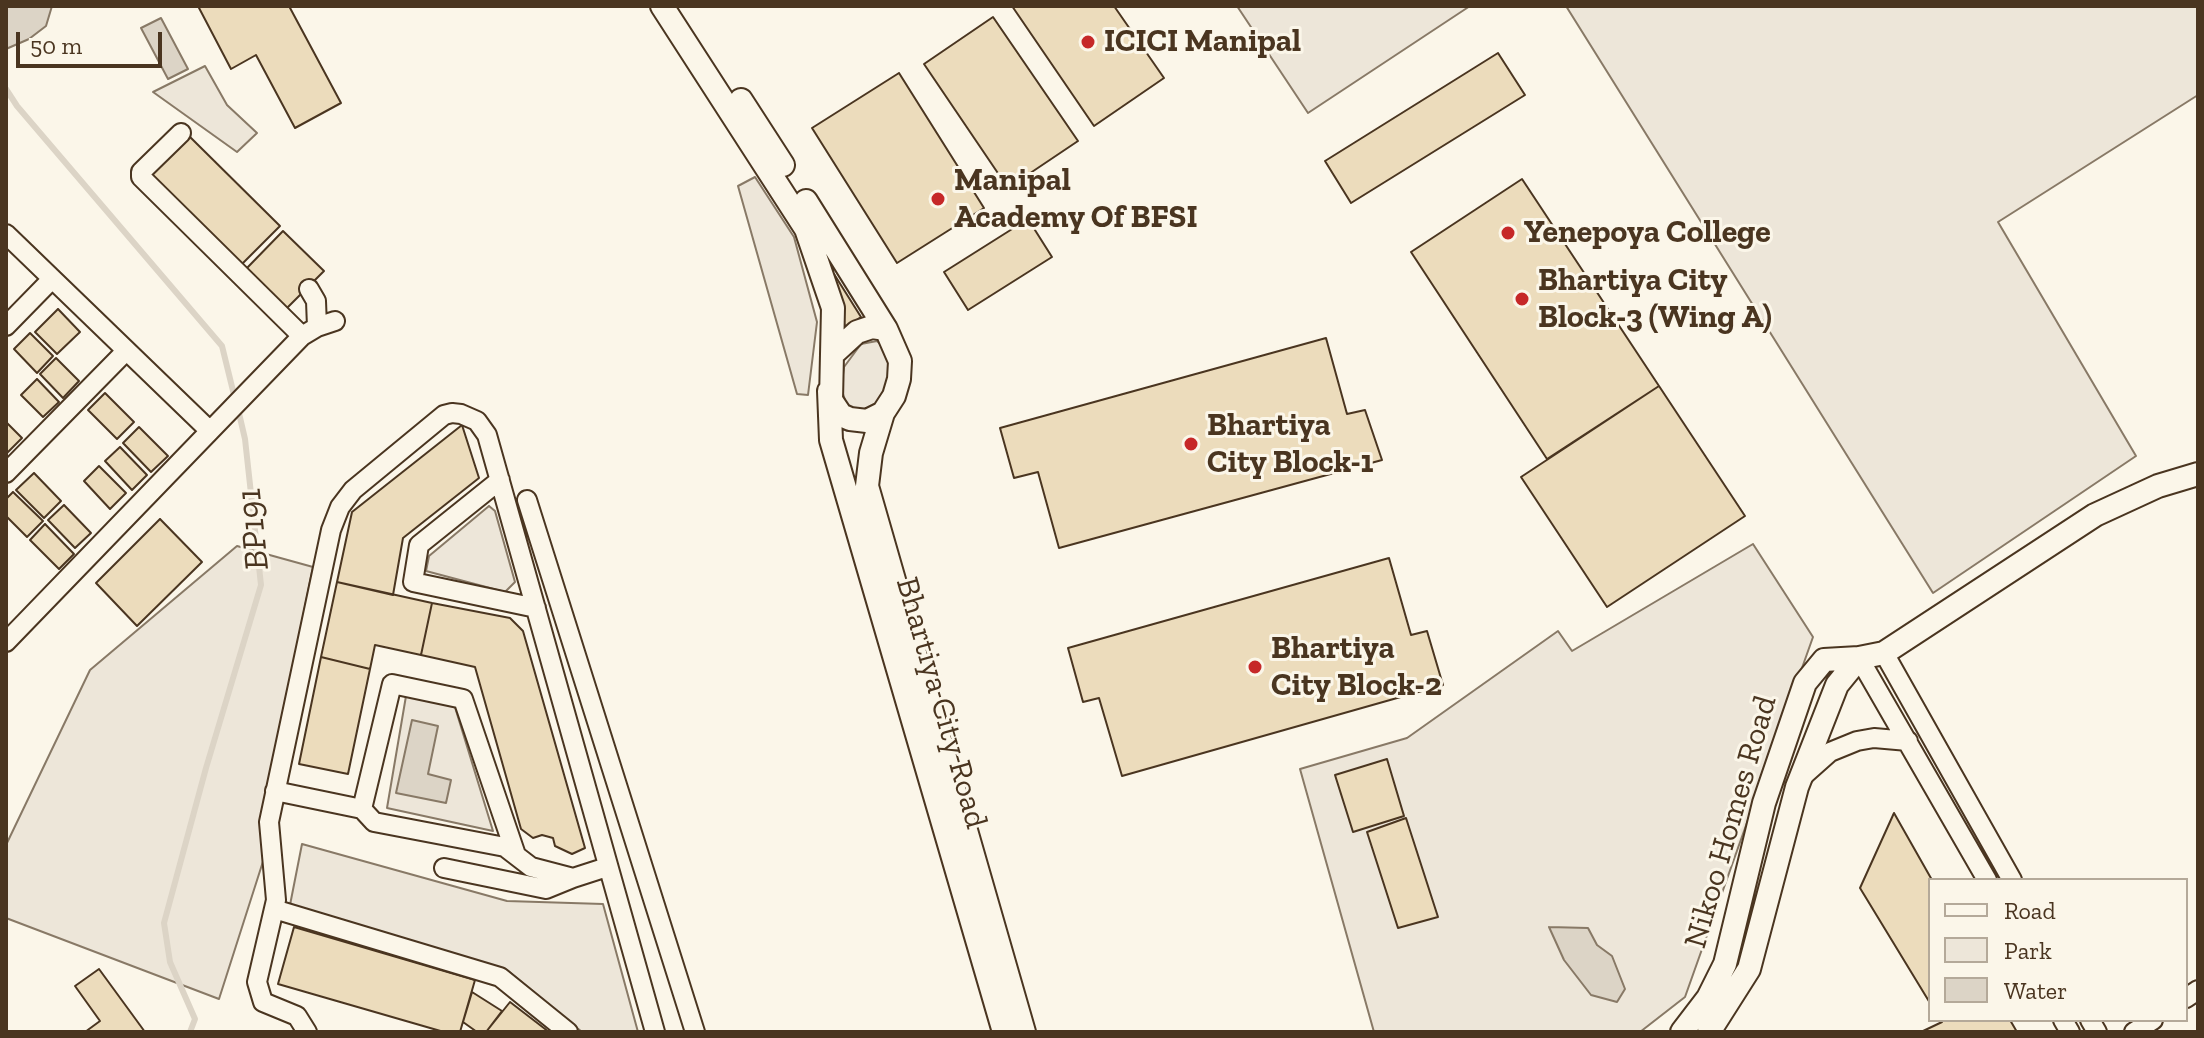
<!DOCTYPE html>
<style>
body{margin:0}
#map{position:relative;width:2204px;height:1038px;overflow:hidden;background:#fbf6e9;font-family:"Zilla Slab",serif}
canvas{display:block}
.frame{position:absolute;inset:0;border:8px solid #4a3520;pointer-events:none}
.legend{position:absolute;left:1928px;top:878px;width:260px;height:144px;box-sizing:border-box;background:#fbf6e9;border:2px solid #b4a999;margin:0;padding:10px 14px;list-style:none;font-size:24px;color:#4a3520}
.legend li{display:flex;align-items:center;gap:16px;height:40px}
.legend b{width:40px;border:2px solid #b4a999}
.scale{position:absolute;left:16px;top:32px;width:146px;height:36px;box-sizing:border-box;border:4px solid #4a3520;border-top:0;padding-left:10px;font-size:24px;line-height:28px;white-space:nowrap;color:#4a3520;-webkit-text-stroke:6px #fbf6e9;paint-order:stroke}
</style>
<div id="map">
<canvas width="2204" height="1038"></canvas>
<div class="frame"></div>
<ul class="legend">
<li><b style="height:10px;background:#fbf6e9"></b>Road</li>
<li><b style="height:22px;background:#ede6d9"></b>Park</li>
<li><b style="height:22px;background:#dcd4c6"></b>Water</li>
</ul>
<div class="scale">50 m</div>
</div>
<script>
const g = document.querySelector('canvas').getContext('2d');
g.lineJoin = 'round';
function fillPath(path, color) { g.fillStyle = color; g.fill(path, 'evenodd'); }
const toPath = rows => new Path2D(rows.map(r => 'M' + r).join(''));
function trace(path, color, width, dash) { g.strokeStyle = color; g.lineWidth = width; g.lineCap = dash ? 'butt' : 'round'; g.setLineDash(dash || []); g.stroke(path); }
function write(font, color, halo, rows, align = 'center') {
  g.font = font + ' "Zilla Slab",serif'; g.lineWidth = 6; g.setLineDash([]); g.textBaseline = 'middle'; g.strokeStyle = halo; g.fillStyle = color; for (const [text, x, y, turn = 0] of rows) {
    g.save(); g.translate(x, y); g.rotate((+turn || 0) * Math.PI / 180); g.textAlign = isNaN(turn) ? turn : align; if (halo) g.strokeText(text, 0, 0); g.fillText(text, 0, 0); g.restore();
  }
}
const green = toPath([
 [1237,6,1470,6,1308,113,1237,6],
 [1566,6,2198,6,2198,95,1998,222,2136,456,1933,593,1566,6],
 [205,66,227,105,257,133,237,152,153,92,205,66],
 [755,177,794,237,817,322,808,395,797,394,738,186,755,177],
 [877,341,889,352,892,365,881,400,872,411,848,409,841,388,844,367,861,344,877,341],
 [489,506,495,511,515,582,505,592,426,571,429,556,489,506],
 [1753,544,1813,637,1685,997,1640,1032,1374,1032,1300,769,1407,738,1558,631,1572,651,1753,544],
 [237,546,313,567,261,824,267,849,219,999,6,918,6,845,90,670,237,546],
 [406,696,454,704,493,831,387,808,406,696],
 [302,844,507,901,603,904,638,1032,582,1032,507,970,290,905,302,844]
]);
fillPath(green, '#ede6d9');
trace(green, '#887966', 2);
const water = toPath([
 [6,6,52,6,46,26,29,39,6,49,6,6],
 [161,18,188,69,168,79,141,28,161,18],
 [412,720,438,726,428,774,451,780,446,803,396,793,412,720],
 [1549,927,1588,928,1597,945,1612,956,1625,989,1617,1002,1591,995,1564,960,1549,927]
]);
fillPath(water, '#dcd4c6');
trace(water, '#887966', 2);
trace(toPath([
 [6,89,17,106,222,346,235,399],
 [190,1032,195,1019,170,962,164,923,206,768,261,585,245,439,238,409]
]), '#dcd4c6', 6);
const building = toPath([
 [198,6,289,6,341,103,295,128,256,55,231,69,198,6],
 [1012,6,1114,6,1164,78,1094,126,1012,6],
 [993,17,1078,141,1008,188,924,64,993,17],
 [1498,53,1525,95,1351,203,1325,161,1498,53],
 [899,73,984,208,897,263,812,128,899,73],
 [187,134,280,226,240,266,147,175,187,134],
 [1522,179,1659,386,1547,459,1411,252,1522,179],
 [1028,219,1052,257,968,310,944,272,1028,219],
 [283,231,324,271,286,309,246,269,283,231],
 [834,274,861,317,845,328,834,274],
 [58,309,80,332,57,354,35,332,58,309],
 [30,333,53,356,37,373,14,349,30,333],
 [1326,338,1347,414,1365,410,1382,460,1059,548,1038,472,1014,478,1000,428,1326,338],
 [56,358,79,381,63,398,40,374,56,358],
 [37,379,59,402,43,417,21,395,37,379],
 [1659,386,1745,516,1607,607,1521,477,1659,386],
 [105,393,134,422,117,439,88,410,105,393],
 [6,422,22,438,6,454,6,422],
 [462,425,479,478,403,538,393,595,337,582,352,512,462,425],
 [139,427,168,456,151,472,123,443,139,427],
 [120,447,147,475,132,490,105,461,120,447],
 [99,466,126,493,110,509,84,481,99,466],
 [34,473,61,501,44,518,16,490,34,473],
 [13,492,43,521,27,537,6,516,6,499,13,492],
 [64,505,91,533,75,548,48,520,64,505],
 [160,519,202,562,137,626,96,583,160,519],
 [45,524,74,554,59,569,30,540,45,524],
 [1389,558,1411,635,1427,631,1443,685,1122,776,1099,698,1083,702,1068,648,1389,558],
 [337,582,432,603,421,655,375,645,370,669,321,657,337,582],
 [432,603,510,618,523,631,585,848,572,854,555,846,553,838,542,835,533,838,521,829,475,667,421,655,432,603],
 [321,657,370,669,348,774,299,764,321,657],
 [1387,759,1404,816,1353,832,1335,775,1387,759],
 [1894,813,1932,880,1930,1003,1860,888,1894,813],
 [1406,818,1438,917,1398,928,1367,832,1406,818],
 [294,927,475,980,460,1032,444,1032,278,984,294,927],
 [99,969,145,1032,85,1032,100,1021,75,986,99,969],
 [472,992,502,1011,486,1032,477,1032,463,1022,472,992],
 [510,1002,549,1032,486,1032,510,1002],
 [1941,1020,2010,1020,2017,1032,1921,1032,1942,1022,1941,1020]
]);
fillPath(building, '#ecdcbc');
trace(building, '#4a3520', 2);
const minor = toPath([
 [181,133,141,172,141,177,302,336],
 [6,234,210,431,6,642],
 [309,289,316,301,317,327],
 [6,326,52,279],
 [210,431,302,336,317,327,335,321],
 [6,473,126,351],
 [500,480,419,545,413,582,536,608],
 [527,500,695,1032],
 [1884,653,2012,880],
 [1859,658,1987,880],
 [1803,776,1830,752,1857,741,1874,738,1908,741],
 [275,791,362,809,374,822,505,847,531,867,573,878,607,867],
 [362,809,392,684,463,699,516,855],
 [444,868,546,889,573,878],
 [274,909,500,977,568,1032],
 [2186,998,2198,990],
 [2063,1020,2070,1032],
 [2090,1020,2097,1032],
 [307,1032,297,1016,263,1002,257,982,276,900,269,822,331,530,340,507,353,490,444,415,452,413,461,414,477,421,487,435,655,1032],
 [2134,1032,2153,1020]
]);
const tertiary = toPath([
 [662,6,806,229,833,308,831,400,841,415,850,419,867,421,883,413,894,396,899,379,900,361,886,329,872,327,857,332,833,354],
 [741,100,783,165],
 [806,201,886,329],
 [829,391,831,440,1004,1032],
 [883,413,871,453,867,486,1024,1032],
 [1682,1032,1708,998,1725,964,1764,803,1805,683,1824,660,1859,658,1884,653,2095,515,2158,486,2198,474],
 [1709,1032,1749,969,1797,787,1837,685,1859,658]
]);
trace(minor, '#4a3520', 22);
trace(tertiary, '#4a3520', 26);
trace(minor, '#fbf6e9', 18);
trace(tertiary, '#fbf6e9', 22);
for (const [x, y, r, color] of [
 [1088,42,8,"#c62828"],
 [938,199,8,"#c62828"],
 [1508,233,8,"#c62828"],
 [1522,299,8,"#c62828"],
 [1191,444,8,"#c62828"],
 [1255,667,8,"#c62828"]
]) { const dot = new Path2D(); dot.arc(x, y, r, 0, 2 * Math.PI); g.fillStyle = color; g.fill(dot); trace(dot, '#fbf6e9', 3); }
write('bold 32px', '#4a3520', '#fbf6e9', [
 ["ICICI Manipal",1104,42],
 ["Manipal",954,181],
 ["Academy Of BFSI",954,218],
 ["Yenepoya College",1524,233],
 ["Bhartiya City",1538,281],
 ["Block-3 (Wing A)",1538,318],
 ["Bhartiya",1207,426],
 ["City Block-1",1207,463],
 ["Bhartiya",1271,649],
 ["City Block-2",1271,686]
], 'left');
write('32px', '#4a3520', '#fbf6e9', [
 ["Bhartiya City Road",941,703,74],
 ["Nikoo Homes Road",1731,822,-74]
]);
write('italic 34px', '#4a3520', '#fbf6e9', [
 ["BP191",254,529,-96]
]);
</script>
